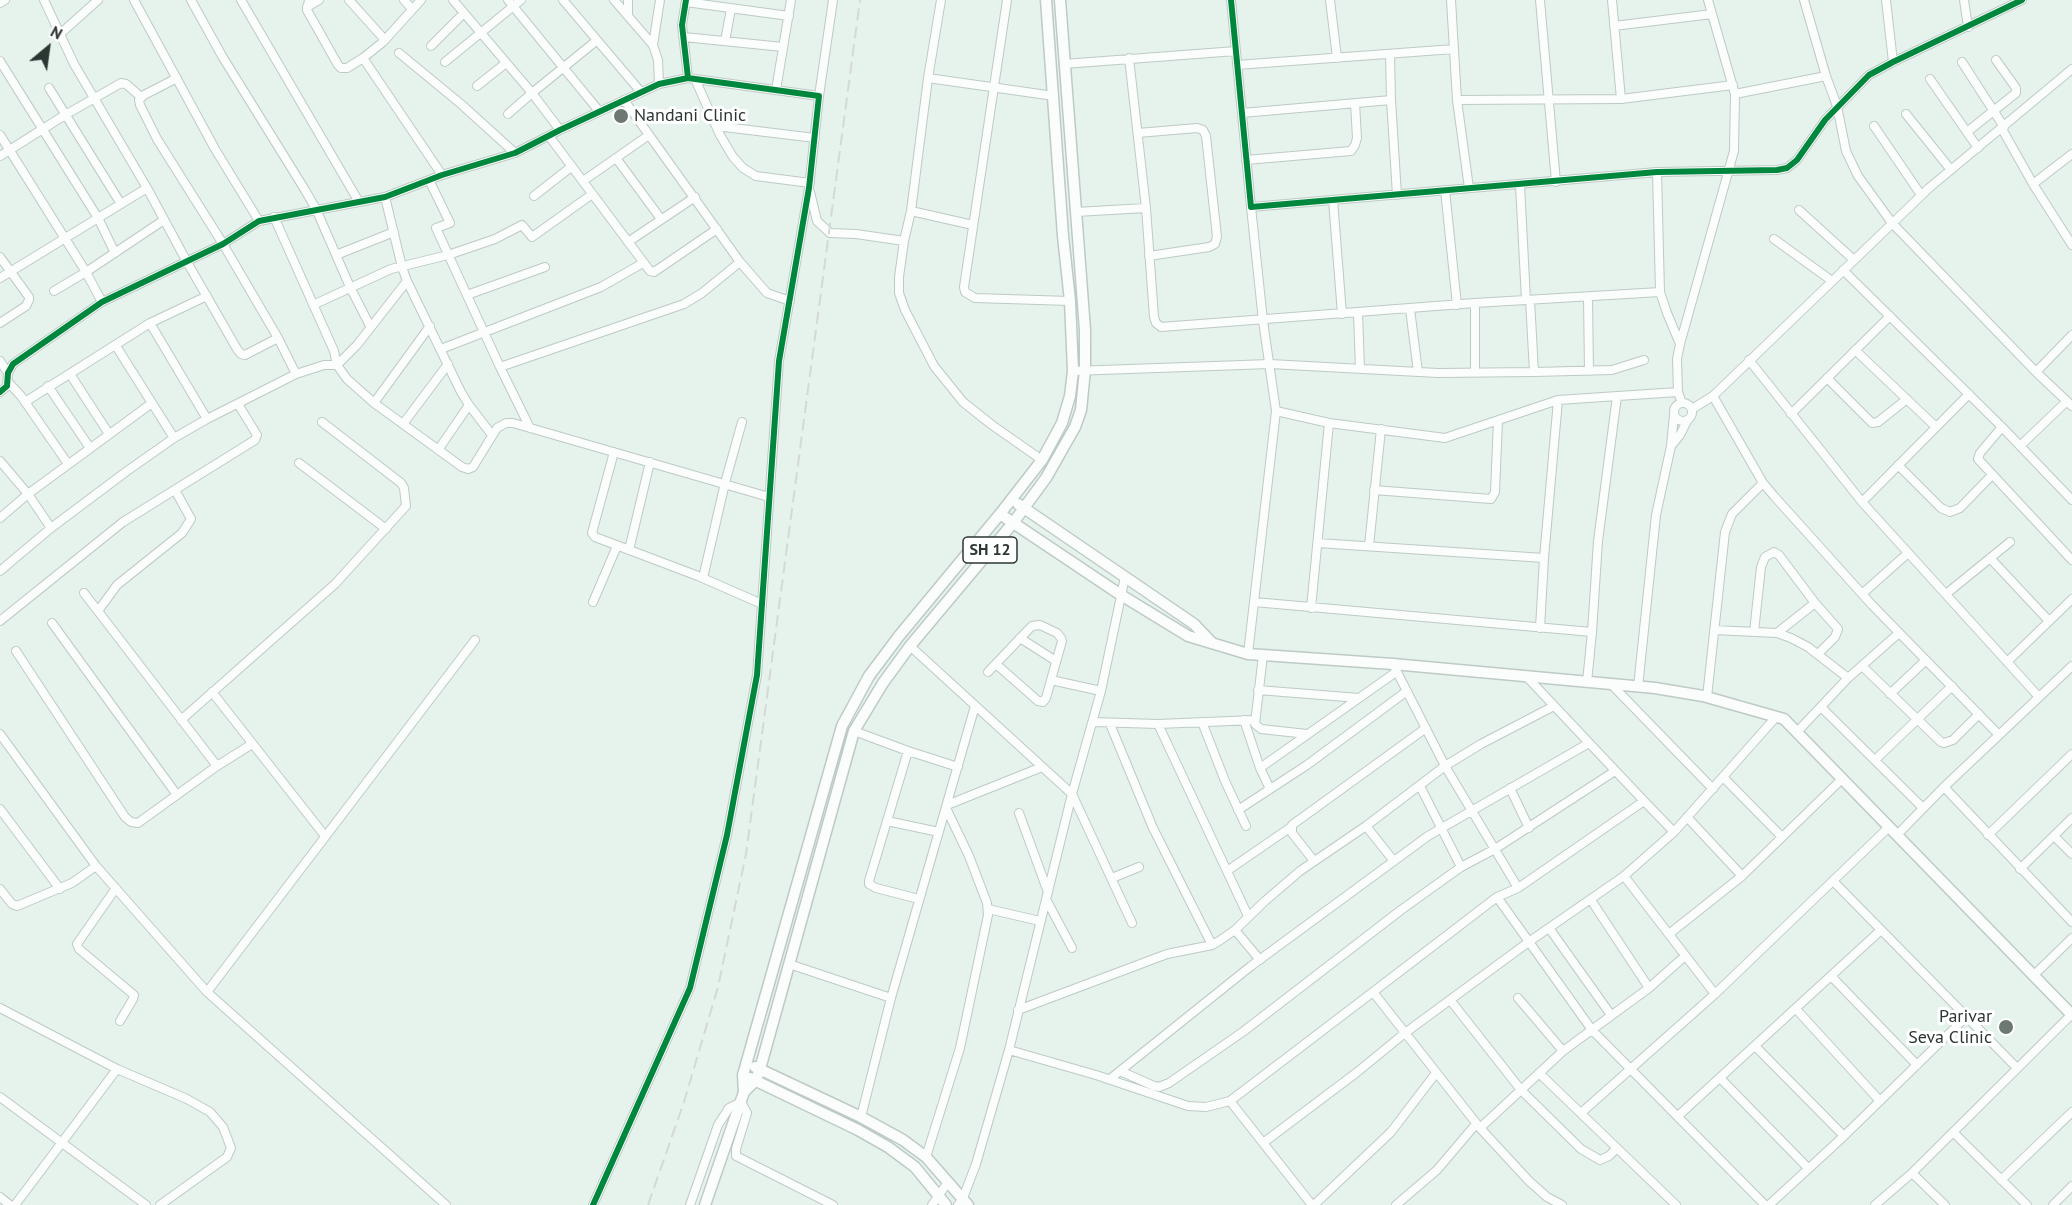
<!DOCTYPE html>
<style>
body{margin:0}
#map{position:relative;width:2072px;height:1205px;overflow:hidden;background:#e5f3ec;font-family:"PT Sans",sans-serif}
canvas{display:block}
.north{position:absolute;left:18px;top:18px;width:60px;height:60px;-webkit-text-stroke:4px #fff;paint-order:stroke;rotate:29deg;font-size:16px;font-weight:700;line-height:24px;text-align:center;color:#2c3632}
.north::after{content:'';display:block;margin:auto;width:21px;height:27px;background:#2c3632;clip-path:polygon(50% 0,100% 100%,50% 72%,0 100%)}
</style>
<div id="map">
<canvas width="2072" height="1205"></canvas>
<div class="north">N</div>
</div>
<script>
const g = document.querySelector('canvas').getContext('2d');
g.lineJoin = 'round';
const toPath = rows => new Path2D(rows.map(r => 'M' + r).join(''));
function trace(path, color, width, dash) { g.strokeStyle = color; g.lineWidth = width; g.lineCap = dash ? 'butt' : 'round'; g.setLineDash(dash || []); g.stroke(path); }
function write(font, color, halo, rows, align = 'center') {
  g.font = font + ' "PT Sans",sans-serif'; g.lineWidth = 6; g.setLineDash([]); g.textBaseline = 'middle'; g.strokeStyle = halo; g.fillStyle = color; for (const [text, x, y, turn = 0] of rows) {
    g.save(); g.translate(x, y); g.rotate((+turn || 0) * Math.PI / 180); g.textAlign = isNaN(turn) ? turn : align; if (halo) g.strokeText(text, 0, 0); g.fillText(text, 0, 0); g.restore();
  }
}
const minor = toPath([
 [44,0,74,64,147,188,187,262,237,349,241,354,245,355,278,338],
 [134,0,215,149,259,221],
 [191,0,222,56,305,190,316,209,350,287,370,326],
 [241,0,359,202],
 [309,0,307,10,338,65,341,68,347,68,363,58,383,42,421,0],
 [349,0,385,40],
 [404,0,412,9],
 [453,0,532,93,560,130],
 [508,0,599,111],
 [563,0,641,92],
 [614,0,653,45,658,60,659,84],
 [1007,0,964,287,965,292,975,298,1070,301],
 [1231,0,1251,207,1657,172,1777,170,1787,168,1797,160,1825,120,1869,75,1893,62,2022,0],
 [1330,0,1337,58],
 [1451,0,1457,100,1621,99],
 [1540,0,1556,182],
 [1612,0,1621,99,1733,85],
 [1804,0,1826,76,1837,106,1846,151,1858,176,1892,223,2036,372,2072,406],
 [1886,0,1893,62],
 [1964,0,1968,27],
 [686,2,789,16],
 [0,3,5,0],
 [307,7,319,0],
 [628,15,628,0],
 [1614,26,1712,14],
 [60,34,98,0],
 [684,37,783,47],
 [725,41,731,9],
 [653,45,660,0],
 [431,46,464,13],
 [399,53,461,104,515,153],
 [1390,54,1391,100,1397,195],
 [363,58,442,175],
 [1129,58,1146,208,1154,317,1156,323,1161,327,1475,303,1660,292],
 [0,61,98,218,115,253],
 [445,62,521,0],
 [1962,62,2004,127],
 [1064,64,1236,51],
 [1237,65,1454,49],
 [177,78,144,95,139,100,140,105,157,139,223,244,278,338,296,374],
 [928,78,1054,96],
 [695,79,720,135,733,157,743,168,756,176,810,183],
 [1930,79,1978,148],
 [477,86,506,63],
 [49,88,121,204],
 [776,90,791,0],
 [1735,94,1826,76],
 [819,96,833,0],
 [624,100,740,262,767,293,790,301],
 [1457,100,1469,188],
 [1242,113,1391,100],
 [508,114,532,93,596,41],
 [1906,114,1951,170],
 [716,126,815,138],
 [1874,126,1921,195],
 [2002,129,2033,184,2072,245],
 [1967,132,2016,93,2016,88,1996,60],
 [1138,133,1197,128,1203,130,1206,136,1217,237,1215,244,1209,247,1149,256],
 [0,135,86,272,102,302],
 [549,136,650,271,654,272,717,229],
 [0,156,65,115,121,83,126,84,141,97],
 [616,158,661,219],
 [1246,160,1351,151,1355,145,1357,138,1355,103],
 [1657,172,1660,292,1667,313,1680,344],
 [429,180,450,223,436,228,500,367,530,428],
 [583,181,649,135],
 [2033,184,2072,154],
 [1520,185,1526,300],
 [1445,190,1457,305],
 [810,192,817,221,830,233,856,234,904,241,899,277,899,293,905,310,934,366,963,402,992,425,1042,460],
 [534,196,571,167],
 [385,197,402,267,407,281,461,392,469,405,492,435],
 [1333,200,1342,314],
 [1799,210,1854,260],
 [911,211,973,225],
 [1076,212,1146,208],
 [274,217,334,351,337,365,347,379,374,403,462,467,468,469,473,467,497,428,506,423,513,423,769,497],
 [1774,239,1832,281],
 [904,241,911,211,928,78,941,0],
 [628,242,695,197],
 [336,255,394,232],
 [0,257,29,297,29,300,26,306,0,323],
 [1843,270,2002,427,2072,500],
 [0,278,147,188],
 [54,291,86,272,164,220],
 [467,295,545,267],
 [1588,297,1589,371],
 [1530,300,1534,372],
 [313,305,391,269,448,255,495,239,522,225,532,237,591,195],
 [1410,309,1418,372],
 [1358,313,1360,369],
 [150,323,207,419],
 [116,346,174,438],
 [441,349,601,287,643,263],
 [1855,350,1936,427],
 [1749,360,1862,502,2039,697],
 [0,361,8,373],
 [500,367,684,304,702,293,740,262],
 [1073,371,1270,364,1438,373,1534,372,1612,370,1644,360],
 [2036,372,2072,335],
 [1475,373,1475,303],
 [70,374,109,434],
 [1827,378,1872,423,1878,422,1907,399],
 [8,382,21,396,68,464],
 [48,386,90,448],
 [0,392,7,386,8,373,13,364,102,302,223,244,259,221,385,197,442,175,515,153,560,130,659,84,688,78],
 [1713,396,1763,483,1774,496,1872,605,1999,735],
 [25,402,150,323,207,296],
 '1674 412a9 9 0 1 1 18 0a9 9 0 1 1-18 0Z',
 [374,403,430,326],
 [1682,403,1678,392,1677,359,1680,344,1734,151,1735,94,1708,0],
 [1692,409,1713,396,1929,188,2072,69],
 [1276,411,1329,423,1445,438,1558,400,1678,392],
 [1791,414,1890,316],
 [403,424,448,364],
 [2002,427,1980,453,1978,459,2072,560],
 [1671,446,1680,435,1687,421],
 [2020,446,2067,401],
 [438,450,469,405],
 [614,452,592,533,595,537,698,576,762,604],
 [0,461,28,494,51,528],
 [299,463,386,529],
 [1898,465,1941,508,1950,512,1960,508,1992,475],
 [1374,490,1491,499,1495,492,1498,421],
 [1862,502,1969,394],
 [0,518,28,494,152,403],
 [1318,543,1544,558],
 [1369,546,1381,429],
 [629,550,650,462],
 [1990,558,2049,621],
 [0,571,51,528,127,471,174,438,207,419,296,374,324,365,337,365,357,345,407,281],
 [703,578,725,483,742,422],
 [84,593,217,766],
 [1862,594,1908,553],
 [1946,594,2010,542],
 [593,602,617,546],
 [1254,602,1592,632],
 [1311,608,1329,423],
 [98,611,117,585,182,533,191,519,175,490],
 [0,621,123,522,255,440,257,435,238,404],
 [52,623,177,795],
 [1540,628,1544,558,1558,400],
 [1714,630,1777,633,1791,638,1808,647,1848,678],
 [1754,632,1761,567,1765,557,1774,552,1779,555,1815,603,1838,629,1835,637,1818,654],
 [1777,633,1815,603],
 [1020,638,1056,661],
 [910,646,1072,794,1132,923],
 [16,651,125,817,131,822,138,823,217,766,252,744],
 [1248,654,1276,411,1263,321,1251,207],
 [1263,655,1255,724,1261,729,1307,734],
 [2007,662,2072,599],
 [1393,664,1445,766,1518,888],
 [1862,666,1941,742,1944,743,1953,740,1979,714],
 [2072,666,1944,787,2072,922],
 [988,672,1028,630,1032,626,1040,625,1057,633,1061,638,1062,641,1051,680,1046,698,1043,702,1038,701,996,664],
 [1526,676,1644,801,1518,888,1497,897,1592,1030,1765,1205],
 [1051,680,1101,691],
 [1587,682,1592,632,1598,541,1617,396],
 [1611,684,1713,789],
 [1638,687,1656,515,1671,446,1674,415],
 [1258,690,1359,698],
 [212,692,325,836],
 [1890,694,1926,660],
 [1707,697,1725,532,1732,514,1763,483],
 [1821,707,1923,808],
 [181,720,335,584,406,506,404,488,401,483,322,422],
 [1244,720,1260,768,1270,789],
 [1093,722,1158,724,1254,720],
 [1202,722,1225,781,1246,826],
 [1110,724,1153,828,1212,945],
 [1158,724,1248,916],
 [854,731,908,751,958,767],
 [1797,732,1848,678,1899,633],
 [0,734,96,866,207,992,446,1205],
 [908,751,869,881,869,884,876,888,919,899],
 [1875,760,1952,686],
 [1260,768,1396,672],
 [1723,777,1782,837],
 [1420,786,1461,867],
 [1510,788,1529,828],
 [1644,801,1674,832,1776,717],
 [947,805,1042,767],
 [0,809,60,889],
 [1238,810,1307,765,1407,691],
 [1019,813,1048,892],
 [1687,817,1742,876],
 [887,821,939,832],
 [1366,826,1393,860],
 [1897,835,1944,787],
 [1988,835,2072,754],
 [2054,836,2072,854],
 [1314,861,1292,833,1292,825,1426,728],
 [2020,869,2072,818],
 [1227,871,1291,827],
 [1624,876,1715,994],
 [1112,878,1139,867],
 [1833,881,2017,1068],
 [116,888,77,944,79,949,134,995,133,999,120,1021],
 [0,889,12,904,17,906,72,883,96,866],
 [1046,899,1072,948],
 [1591,900,1649,988],
 [988,909,1040,921],
 [1549,928,1611,1015],
 [1235,930,1260,960],
 [1669,934,1742,876,1842,779],
 [789,964,891,998],
 [2034,975,2072,938],
 [1831,976,1917,1065],
 [207,992,475,640],
 [1518,998,1563,1051],
 [1451,1001,1521,1090,1581,1149,1600,1160,1609,1156,1617,1148],
 [0,1008,117,1069,187,1099,210,1112,223,1127,231,1148,227,1157,160,1205],
 [1796,1009,1880,1101],
 [1018,1010,1167,954,1212,945,1219,941,1235,930,1265,901,1300,871,1366,826,1445,766,1481,744,1554,706],
 [1755,1046,1844,1136],
 [1009,1050,1096,1075,1188,1106,1206,1107,1230,1101,1373,992],
 [1120,1071,1154,1086,1159,1087,1169,1083,1244,1031,1401,910,1461,867,1495,849,1615,771],
 [1539,1073,1676,1205],
 [1720,1078,1808,1168],
 [1110,1079,1251,966,1428,836,1589,743],
 [0,1097,146,1205],
 [1230,1101,1312,1205],
 [1581,1113,1715,994,1889,827],
 [1678,1116,1881,930],
 [861,1117,891,998,975,706],
 [1480,1128,1373,992,1497,897],
 [1953,1132,2027,1205],
 [1263,1143,1356,1073,1405,1033,1530,941,1624,876,1674,832],
 [926,1157,960,1048,988,915,987,903,969,856,946,808],
 [2001,1180,2072,1112],
 [0,1197,10,1205],
 [15,1205,117,1069],
 [593,1205,690,988,727,835,757,675,779,361,809,188,819,96,688,78,682,25,686,0],
 [690,1205,718,1125,729,1108,741,1102,747,1113,736,1149,736,1156,833,1205],
 [932,1205,948,1182],
 [958,1205,963,1198,976,1164,1009,1050,1072,794,1101,691,1125,577],
 [1314,1205,1391,1132,1436,1073],
 [1396,1205,1437,1170,1476,1124],
 [1562,1205,1547,1197,1529,1181,1480,1128,1563,1051,1649,988,1685,956],
 [1769,1205,1844,1136,1967,1016],
 [1875,1205,1912,1173],
 [1945,1205,1912,1173,2072,1014],
 [2053,1205,2072,1186]
]);
const major = toPath([
 [1018,504,1194,624,1212,643],
 [1000,514,1121,595,1188,636,1248,654,1393,664,1655,688,1703,696,1784,719,2072,1015],
 [755,1067,861,1117,903,1140,926,1157,968,1205],
 [750,1078,858,1130,888,1147,915,1167,946,1205],
 [744,1092,743,1075,842,726,869,676,899,636,1000,514,1042,460,1062,423,1070,396,1073,371,1070,301,1063,236,1046,0],
 [705,1205,744,1092,756,1080,760,1069,854,731,883,683,910,646,1013,523,1046,478,1075,427,1081,410,1085,370,1085,330,1060,0]
]);
trace(minor, '#becac4', 10);
trace(major, '#becac4', 13);
trace(minor, '#fbfdfc', 8);
trace(major, '#fbfdfc', 10);
trace(toPath([
 [648,1205,684,1102,718,987,746,854,860,0]
]), '#d4d9d7', 2, [12, 6]);
trace(toPath([
 [1231,0,1251,207,1657,172,1777,170,1787,168,1797,160,1825,120,1869,75,1893,62,2022,0],
 [0,392,7,386,8,373,13,364,102,302,223,244,259,221,385,197,442,175,515,153,560,130,659,84,688,78],
 [593,1205,690,988,727,835,757,675,779,361,809,188,819,96,688,78,682,25,686,0]
]), '#00873e', 6);
for (const [x, y, r, color] of [
 [621,116,8,"#6d7873"],
 [2006,1027,8,"#6d7873"]
]) { const dot = new Path2D(); dot.arc(x, y, r, 0, 2 * Math.PI); g.fillStyle = color; g.fill(dot); trace(dot, '#fff', 2); }
for (const [x, y, w] of [
 [990,550,54]
]) { const box = new Path2D(); box.roundRect(x - w / 2, y - 13, w, 26, 4.5); g.fillStyle = '#fff'; g.fill(box); trace(box, '#2c3632', 1.5); }
write('bold 16px', '#2c3632', null, [
 ["SH 12",990,550]
]);
write('18px', '#2c3632', '#fff', [
 ["Nandani Clinic",634,116],
 ["Parivar",1992,1017,"right"],
 ["Seva Clinic",1992,1038,"right"]
], 'left');
</script>
